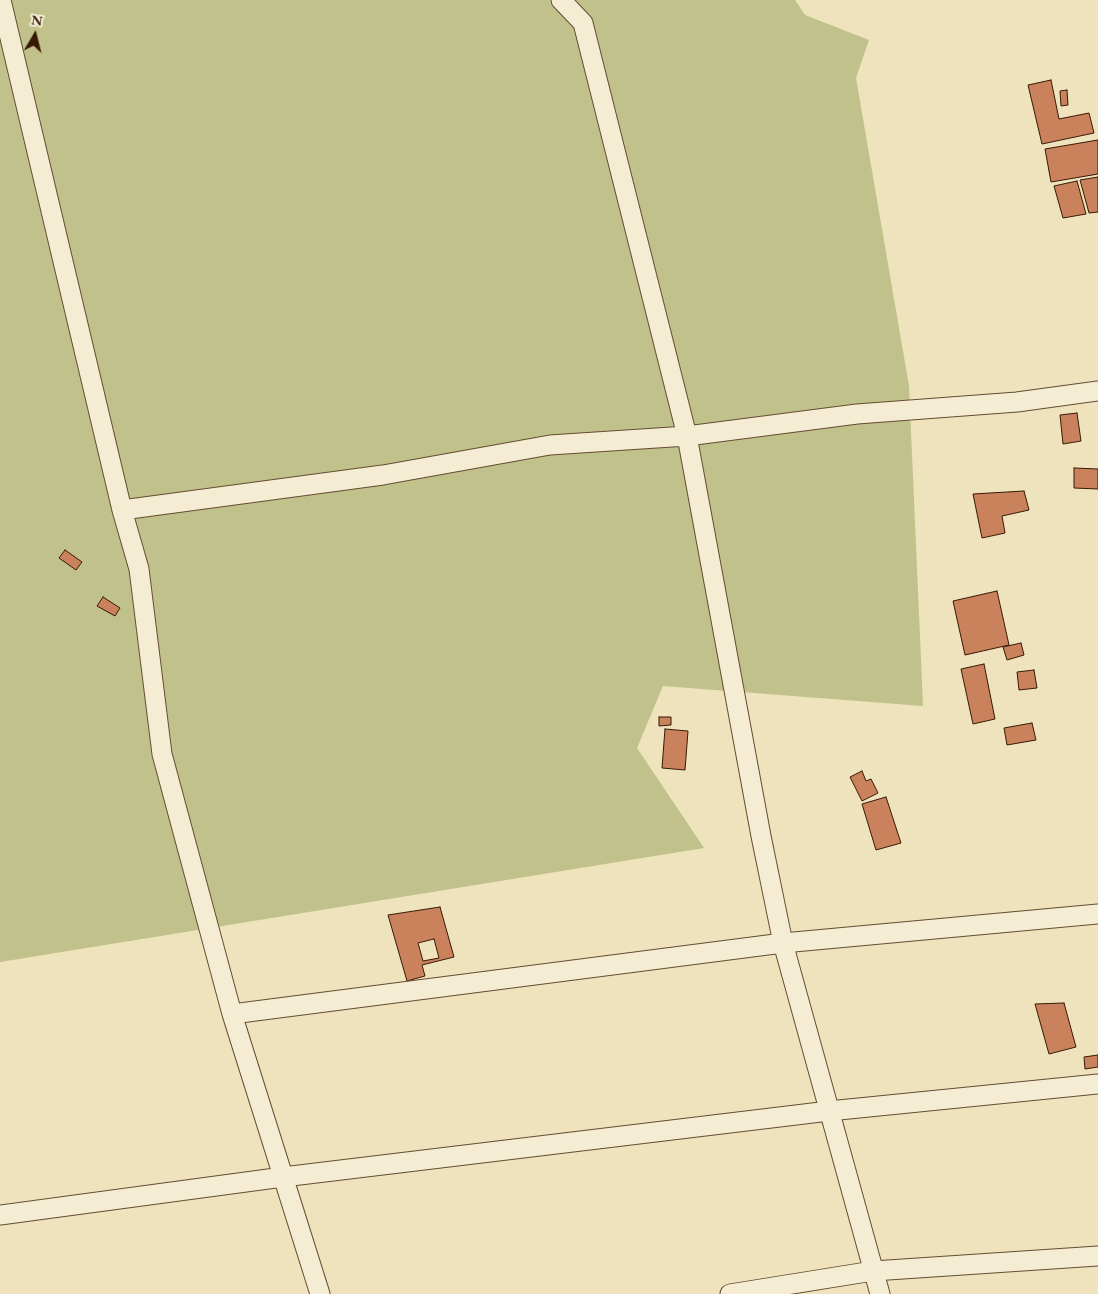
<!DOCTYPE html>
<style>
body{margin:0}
#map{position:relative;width:1098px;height:1294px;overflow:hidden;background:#eee3bc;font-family:"EB Garamond",serif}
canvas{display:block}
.north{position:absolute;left:10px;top:10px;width:50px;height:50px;-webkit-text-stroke:4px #f4edd3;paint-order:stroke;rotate:8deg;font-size:14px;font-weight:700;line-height:20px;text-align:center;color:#371905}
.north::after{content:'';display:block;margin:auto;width:18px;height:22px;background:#371905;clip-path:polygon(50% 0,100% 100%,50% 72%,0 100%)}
</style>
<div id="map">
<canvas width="1098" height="1294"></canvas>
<div class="north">N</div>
</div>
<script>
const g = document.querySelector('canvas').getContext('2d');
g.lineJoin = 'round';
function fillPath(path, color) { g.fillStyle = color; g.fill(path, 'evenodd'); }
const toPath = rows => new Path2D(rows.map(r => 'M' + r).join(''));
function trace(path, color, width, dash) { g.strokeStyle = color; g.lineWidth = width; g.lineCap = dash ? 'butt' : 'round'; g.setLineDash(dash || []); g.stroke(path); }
fillPath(toPath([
 [0,0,795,0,805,15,869,40,856,78,909,386,923,706,663,686,637,748,704,848,0,962]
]), '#c0c18b');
const building = toPath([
 [1051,80,1059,119,1089,113,1094,133,1042,144,1028,85,1051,80],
 [1067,90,1068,105,1061,106,1060,91,1067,90],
 [1098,140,1098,174,1051,182,1045,149,1098,140],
 [1098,177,1098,212,1089,213,1080,180,1098,177],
 [1077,181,1086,214,1063,218,1054,186,1077,181],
 [1077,413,1081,441,1063,444,1060,415,1077,413],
 [1074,468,1098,469,1098,489,1074,488,1074,468],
 [1024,491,1029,510,1002,516,1005,533,982,538,973,494,1024,491],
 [65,550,82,562,76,570,59,558,65,550],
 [997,591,1009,645,965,655,953,601,997,591],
 [103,597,120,608,115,616,97,606,103,597],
 [1021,643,1024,655,1007,660,1003,647,1021,643],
 [984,664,995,719,973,724,961,669,984,664],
 [1034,670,1037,688,1019,690,1017,672,1034,670],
 [659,717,671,717,671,725,659,726,659,717],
 [1032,723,1036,740,1007,745,1004,728,1032,723],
 [665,729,688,731,685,770,662,768,665,729],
 [862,771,866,781,871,779,878,793,862,801,850,777,862,771],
 [886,797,901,843,876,850,862,804,886,797],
 [440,907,454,957,422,965,425,976,407,981,388,915,440,907],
 [434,939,439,958,423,961,418,943,434,939],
 [1064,1003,1076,1047,1049,1054,1035,1004,1064,1003],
 [1098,1055,1098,1067,1085,1069,1084,1057,1098,1055]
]);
fillPath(building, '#c9825c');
trace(building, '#371905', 1);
const street = toPath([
 [1,0,122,510,139,569,162,754,232,1014],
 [561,0,583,23,687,436,761,836,783,943,880,1294],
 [122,510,383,475,550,445,687,436,857,414,1017,402,1098,391],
 [0,1215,283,1177,829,1111,1098,1084],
 [320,1294,232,1014,783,943,1098,914],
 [730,1294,873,1271,1098,1256]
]);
trace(street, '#654c33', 21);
trace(street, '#f4edd3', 19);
</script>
